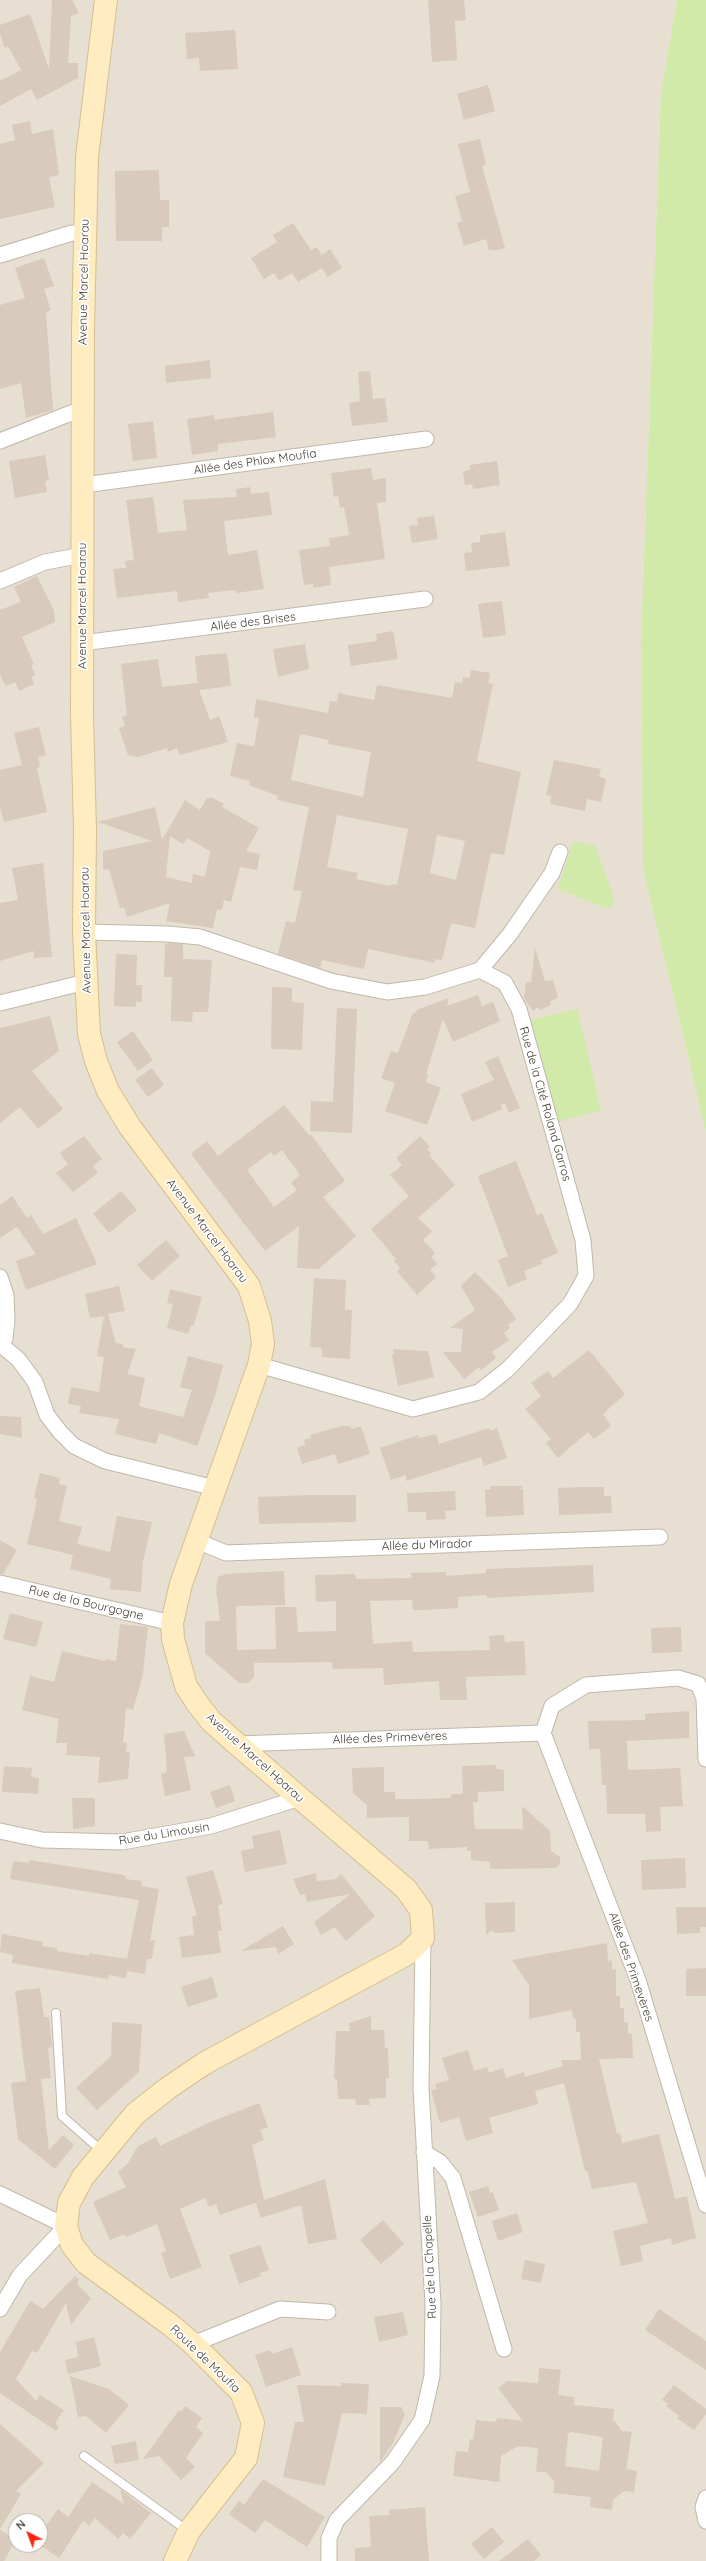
<!DOCTYPE html>
<meta charset="utf-8">
<style>
body{margin:0}
#map{position:relative;width:706px;height:2561px;overflow:hidden;background:#f3ede3;font-family:Quicksand,sans-serif}
canvas{display:block}
.north{position:absolute;left:8px;top:2513px;width:40px;height:40px;box-sizing:border-box;background:#fff;border:1px solid #b5b1ad;border-radius:50%;rotate:318deg;font-size:11px;font-weight:700;line-height:16px;text-align:center;color:#453d33}
.north::after{content:'';display:block;margin:auto;width:14px;height:18px;background:#ff230e;clip-path:polygon(50% 0,100% 100%,50% 72%,0 100%)}
</style>
<div id="map">
<canvas width="706" height="2561"></canvas>
<div class="north">N</div>
</div>
<script>
const g = document.querySelector('canvas').getContext('2d');
g.lineJoin = 'round';
function fillPath(path, color) { g.fillStyle = color; g.fill(path, 'evenodd'); }
const toPath = rows => new Path2D(rows.map(r => 'M' + r).join(''));
function trace(path, color, width, dash) { g.strokeStyle = color; g.lineWidth = width; g.lineCap = dash ? 'butt' : 'round'; g.setLineDash(dash || []); g.stroke(path); }
function write(font, color, halo, rows, align = 'center') {
  g.font = font + ' Quicksand,sans-serif'; g.lineWidth = 3.5; g.setLineDash([]); g.textBaseline = 'middle'; g.strokeStyle = halo; g.fillStyle = color; for (const [text, x, y, turn = 0] of rows) {
    g.save(); g.translate(x, y); g.rotate((+turn || 0) * Math.PI / 180); g.textAlign = isNaN(turn) ? turn : align; if (halo) g.strokeText(text, 0, 0); g.fillText(text, 0, 0); g.restore();
  }
}
fillPath(toPath([
 [0,0,677,0,661,93,641,642,643,869,706,1132,706,2561,0,2561],
 [16,2521,40,2521,40,2545,16,2545]
]), '#e7dfd1');
fillPath(toPath([
 [677,0,706,0,706,1132,643,869,641,642,661,93],
 [573,841,595,846,615,900,608,909,558,889],
 [577,1009,601,1110,553,1123,528,1021]
]), '#d1eaaa');
fillPath(toPath([
 [52,0,72,0,79,13,71,16,68,63,78,63,78,78,37,100,31,89,0,106,0,81,21,70,8,46,5,48,0,34,0,25,30,14,49,69],
 [428,0,464,0,466,20,455,21,457,60,432,62],
 [235,30,238,69,200,71,199,58,187,59,185,33],
 [488,85,495,111,464,120,457,94],
 [30,121,32,134,53,129,59,175,49,177,55,207,0,219,0,144,15,140,12,125],
 [480,139,486,164,482,166,505,248,496,250,489,250,486,239,464,246,457,223,462,221,455,196,470,192,458,144],
 [159,170,160,200,169,200,169,227,162,227,162,241,116,241,115,171],
 [293,223,311,250,317,247,322,255,330,249,342,268,327,277,322,268,298,282,292,273,279,281,274,273,264,279,251,258,277,242,273,235],
 [44,258,54,286,44,289,51,310,46,312,53,410,26,418,21,383,0,389,0,305,25,298,15,268],
 [210,360,211,378,166,383,165,366],
 [370,371,373,399,385,398,388,422,352,426,349,403,360,401,358,372],
 [273,412,276,437,218,444,218,451,192,455,187,419,214,415,214,420],
 [153,421,157,458,133,461,128,424],
 [45,455,49,480,45,481,47,492,15,498,9,461],
 [497,461,500,485,473,489,472,484,465,485,463,471,470,470,470,465],
 [371,468,373,480,386,478,386,502,377,503,385,559,329,567,331,585,313,588,313,584,304,585,299,550,330,546,329,538,349,535,344,507,340,508,338,496,334,497,331,473],
 [250,487,251,494,269,492,272,515,224,521,228,555,257,550,264,589,236,593,235,590,208,593,209,598,178,602,177,591,117,598,113,569,126,568,125,561,134,560,126,500,153,497,158,533,187,530,183,500,237,497,236,489],
 [434,516,438,539,412,543,409,526,418,525,417,518],
 [505,532,510,566,466,571,464,553,472,552,471,543,480,542,480,535],
 [37,576,54,610,55,622,22,637,34,664,31,665,35,675,31,677,34,684,19,691,15,682,6,686,0,675,0,610,21,602,14,587],
 [502,601,506,635,483,638,478,604],
 [393,631,398,659,351,666,348,645,377,641,376,634],
 [305,644,309,669,278,677,273,649],
 [227,653,231,686,199,690,210,720,219,716,228,742,180,755,177,748,168,752,167,748,138,757,128,755,119,728,125,726,122,717,127,715,121,664,158,659,162,687,197,683,198,687,195,656],
 [471,670,490,673,488,683,493,684,477,761,521,772,504,855,491,853,475,928,451,923,442,960,435,959,435,963,368,949,364,969,322,960,320,968,278,954,286,921,295,923,302,891,293,890,309,807,277,800,278,796,249,785,250,781,230,776,237,743,254,746,259,718,254,718,256,699,328,713,330,701,337,702,338,693,374,700,377,685,452,698,455,682,462,683,463,677,470,678],
 [300,734,329,740,328,744,371,752,363,797,291,780],
 [337,815,408,829,397,885,391,884,391,886,356,879,358,873,327,867],
 [437,835,465,841,456,880,430,873],
 [39,727,46,755,38,757,40,767,37,768,47,812,4,822,0,807,0,770,22,765,14,733],
 [554,760,601,769,599,777,606,779,601,802,587,799,585,811,550,804,551,796,546,795],
 [207,798,213,798,224,804,222,807,259,828,246,851,260,854,257,870,240,867,231,902,224,900,222,910,217,909,213,928,166,921,170,903,127,917,124,907,120,908,109,869,103,870,103,851,152,841,98,822,155,807,162,840,185,800,200,810],
 [170,836,183,844,187,838,210,851,205,877,193,874,192,883,166,877],
 [43,863,52,957,34,958,34,951,0,961,0,903,18,900,12,868],
 [170,943,183,944,183,959,212,960,208,1012,193,1012,192,1022,171,1021,172,977,164,977,165,944],
 [535,948,545,981,553,980,558,997,550,1002,551,1005,540,1010,538,1007,533,1011,524,998,526,982,531,982],
 [116,954,137,955,136,985,142,985,142,1002,136,1001,136,1007,114,1006],
 [272,987,292,988,292,1002,304,1003,302,1050,271,1049],
 [478,995,482,1006,493,1002,500,1021,453,1042,443,1019,426,1074,428,1075,426,1082,441,1088,427,1125,385,1111,395,1083,381,1078,391,1051,398,1053,412,1015,419,1009,449,998,447,1006],
 [337,1008,357,1009,352,1133,310,1131,311,1101,333,1102],
 [50,1016,59,1051,32,1071,63,1109,38,1129,20,1107,0,1123,0,1028],
 [133,1031,153,1060,138,1071,117,1042],
 [498,1056,520,1108,509,1113,505,1103,501,1105,502,1109,472,1122,461,1094,494,1080,485,1062],
 [152,1068,164,1085,148,1097,135,1080],
 [284,1105,310,1136,310,1133,345,1181,323,1197,356,1236,319,1269,297,1268,299,1226,265,1251,191,1154,207,1141,218,1156],
 [282,1150,300,1175,291,1183,297,1190,274,1207,247,1170,271,1152,274,1156],
 [84,1136,102,1159,93,1166,98,1173,73,1192,56,1173,68,1164,60,1153],
 [420,1136,430,1147,427,1149,431,1153,429,1155,455,1185,418,1218,432,1231,423,1240,435,1253,431,1257,437,1264,430,1270,436,1277,417,1295,397,1271,400,1268,394,1261,396,1259,371,1229,409,1196,390,1175,402,1165,396,1158],
 [516,1161,537,1215,542,1213,558,1253,541,1260,542,1264,524,1271,527,1279,508,1287,498,1260,508,1256,478,1176],
 [121,1191,137,1210,109,1233,93,1214],
 [12,1196,27,1218,31,1215,43,1234,76,1218,97,1264,26,1290,16,1261,36,1254,17,1227,0,1238,0,1205],
 [166,1240,180,1256,152,1281,137,1265],
 [475,1272,501,1298,516,1319,508,1325,510,1328,504,1333,509,1340,492,1352,496,1358,481,1370,479,1367,464,1379,443,1352,461,1352,463,1329,450,1328,475,1310,461,1286],
 [314,1278,346,1280,345,1310,352,1310,350,1359,322,1357,322,1348,310,1347],
 [119,1286,125,1311,108,1314,116,1343,123,1344,123,1347,136,1349,127,1374,145,1378,139,1406,183,1417,192,1390,180,1387,188,1356,223,1365,215,1396,197,1446,159,1433,156,1444,115,1434,119,1419,79,1413,81,1406,68,1404,71,1387,99,1392,104,1357,97,1356,104,1316,90,1318,85,1294],
 [170,1289,202,1297,194,1325,191,1325,188,1334,167,1328,173,1304,167,1303],
 [393,1349,428,1351,434,1377,398,1386,392,1355,394,1354],
 [589,1350,625,1394,603,1414,611,1426,594,1439,588,1432,558,1458,546,1443,551,1439,525,1409,541,1396,531,1383,548,1371,553,1378],
 [0,1416,21,1417,22,1438,0,1434],
 [341,1426,350,1426,352,1429,361,1426,370,1454,338,1464,335,1454,302,1464,297,1448,305,1445,304,1440,311,1438,310,1435],
 [489,1428,490,1431,497,1428,507,1458,484,1466,481,1457,406,1481,406,1475,391,1480,380,1448,418,1435,419,1438,436,1434,439,1444],
 [40,1473,60,1478,59,1484,67,1486,59,1521,82,1527,77,1544,110,1552,117,1516,152,1522,143,1562,141,1592,110,1589,111,1579,70,1569,73,1555,27,1544,35,1510,37,1499,34,1498],
 [490,1486,524,1486,520,1489,523,1489,524,1515,486,1517,485,1490,491,1489],
 [582,1487,604,1487,604,1496,611,1496,612,1513,559,1515,558,1488],
 [455,1491,456,1510,445,1511,446,1519,426,1520,426,1512,408,1512,407,1493],
 [310,1495,356,1495,356,1522,259,1524,258,1497],
 [0,1540,17,1550,3,1574,0,1574],
 [593,1565,594,1592,487,1598,486,1595,458,1597,458,1608,426,1610,413,1610,412,1600,370,1601,373,1644,412,1641,413,1652,490,1650,489,1636,504,1635,505,1642,524,1641,526,1675,466,1677,467,1700,440,1700,439,1681,384,1685,383,1668,333,1669,332,1662,254,1663,254,1677,248,1683,239,1683,205,1653,205,1621,220,1621,216,1589,218,1577,226,1574,284,1571,285,1605,236,1606,237,1650,276,1649,275,1607,296,1607,298,1632,336,1631,336,1601,316,1602,315,1575,355,1574,356,1579,412,1578,411,1573,446,1572,446,1576,486,1573,486,1569],
 [10,1613,43,1622,36,1647,3,1639],
 [120,1624,148,1627,143,1674,133,1710,126,1708,123,1742,127,1743,126,1752,130,1752,128,1779,98,1783,100,1757,66,1755,67,1743,56,1743,59,1719,22,1710,30,1676,54,1682,62,1651,105,1661,105,1659,116,1661],
 [681,1627,682,1652,652,1653,651,1628],
 [689,1711,689,1738,627,1741,628,1770,680,1768,683,1806,660,1807,661,1831,646,1832,645,1814,607,1814,606,1785,602,1785,600,1749,589,1749,588,1721,645,1720,645,1714],
 [184,1731,195,1756,184,1757,191,1790,165,1796,161,1774,167,1772,164,1734],
 [496,1765,496,1769,504,1770,504,1791,478,1792,478,1802,473,1802,475,1829,523,1829,522,1806,550,1831,551,1851,560,1857,560,1864,555,1868,490,1869,490,1862,471,1860,471,1851,467,1851,467,1847,429,1849,428,1841,409,1841,409,1817,367,1818,367,1805,353,1793,352,1768,384,1767,384,1792,395,1792,395,1799,418,1799,450,1798,452,1794,463,1794,462,1766],
 [4,1766,32,1768,31,1777,39,1778,38,1794,2,1792],
 [230,1785,235,1801,216,1808,210,1792],
 [72,1798,95,1798,95,1826,73,1829],
 [280,1830,287,1864,245,1872,241,1851,254,1848,252,1836],
 [685,1858,686,1888,642,1890,641,1860],
 [29,1860,118,1874,126,1876,125,1879,142,1881,141,1886,159,1889,150,1941,155,1940,152,1959,147,1959,145,1974,127,1971,126,1978,109,1975,108,1979,12,1963,13,1955,0,1952,2,1934,43,1942,42,1946,57,1948,57,1951,89,1956,89,1953,127,1959,139,1900,10,1879,13,1861,29,1863],
 [213,1870,223,1904,218,1905,222,1931,218,1931,221,1953,182,1958,179,1937,194,1935,192,1916,197,1916,186,1877],
 [316,1873,317,1881,336,1879,341,1874,375,1916,346,1941,335,1927,321,1935,314,1922,351,1894,307,1902,305,1894,300,1895,293,1879],
 [515,1902,515,1932,494,1933,492,1930,486,1935,485,1903],
 [676,1907,706,1907,706,1927,700,1927,700,1933,677,1934],
 [283,1926,294,1944,278,1954,276,1947,241,1951],
 [607,1943,608,1961,612,1960,612,1970,616,1969,616,1996,620,1996,620,2008,624,2008,624,2022,628,2022,628,2034,632,2034,633,2058,599,2059,617,2134,620,2133,622,2143,659,2134,675,2199,687,2196,696,2238,672,2245,671,2238,640,2246,643,2261,621,2266,613,2231,648,2223,636,2182,592,2189,587,2171,585,2171,564,2083,535,2091,538,2104,489,2118,493,2133,466,2141,459,2117,440,2123,431,2090,437,2089,435,2084,449,2080,442,2058,468,2050,474,2071,487,2067,489,2073,503,2068,506,2078,524,2072,525,2077,563,2066,561,2060,581,2060,580,2032,576,2032,576,2019,573,2019,572,2010,529,2019,529,1985,512,1960],
 [706,1968,706,1996,686,1996,686,1969],
 [212,1977,218,1997,188,2007,181,1987],
 [40,1988,44,2017,49,2017,52,2047,48,2048,51,2078,41,2079,49,2150,63,2135,74,2145,55,2169,18,2139,11,2083,26,2081,15,1991],
 [371,2016,371,2030,384,2030,385,2048,388,2048,389,2078,386,2078,386,2098,369,2099,370,2105,356,2105,355,2099,338,2099,337,2079,334,2079,336,2031,350,2031,349,2023],
 [112,2022,142,2024,139,2072,97,2110,76,2088,111,2056],
 [259,2103,268,2127,260,2130,264,2140,252,2145,264,2200,220,2215,216,2204,209,2207,205,2198,180,2209,202,2267,170,2279,161,2253,166,2251,157,2224,126,2237,125,2234,110,2240,93,2202,126,2187,118,2172,128,2163,138,2146,156,2137,160,2146,208,2123],
 [325,2179,337,2239,308,2244,301,2205,261,2218,256,2203],
 [488,2186,490,2193,493,2192,499,2210,478,2217,469,2192],
 [517,2213,523,2232,498,2241,492,2221],
 [383,2220,404,2244,381,2264,360,2240],
 [260,2245,269,2270,260,2273,261,2276,239,2284,229,2255],
 [525,2260,545,2264,541,2283,521,2279],
 [75,2276,79,2279,77,2284,91,2298,71,2325,66,2303,37,2353,32,2351,16,2379,36,2401,40,2395,64,2410,55,2423,59,2427,56,2431,0,2393,0,2352,30,2301,43,2309],
 [659,2309,706,2341,706,2370,645,2330],
 [403,2312,408,2335,379,2342,374,2317],
 [94,2337,101,2366,68,2374,65,2360,78,2357,76,2342],
 [292,2347,301,2375,266,2387,255,2355,270,2350,272,2354],
 [539,2368,561,2370,558,2395,574,2397,574,2405,614,2409,613,2419,622,2431,632,2432,626,2469,637,2471,634,2492,624,2491,613,2500,612,2510,590,2507,591,2497,553,2493,555,2482,546,2472,536,2472,538,2448,518,2446,501,2456,499,2482,453,2476,456,2451,468,2452,470,2439,473,2440,476,2420,496,2422,497,2418,523,2421,498,2388,507,2381,538,2383],
 [571,2432,603,2437,599,2471,565,2466,568,2434],
 [70,2376,109,2389,129,2405,106,2433,86,2416,78,2417],
 [341,2383,369,2384,367,2414,342,2413,325,2486,283,2477,295,2422,304,2422,297,2385,341,2386],
 [674,2385,706,2409,706,2414,694,2430,677,2418,679,2416,666,2406,668,2404,662,2400],
 [185,2406,202,2418,196,2427,203,2433,186,2458,195,2467,181,2480,159,2456,143,2459,179,2410,181,2412],
 [380,2407,401,2407,405,2414,393,2443,380,2462],
 [0,2424,44,2463,16,2491,21,2494,0,2529],
 [136,2441,139,2460,115,2464,111,2446],
 [263,2479,325,2517,307,2547,265,2520,255,2533,229,2514,239,2501,244,2505],
 [92,2482,124,2504,120,2489,151,2513,130,2539,123,2533,118,2539,95,2518,89,2526,83,2521,59,2558,40,2545,40,2534,58,2509,68,2517],
 [425,2507,429,2561,355,2561,355,2548,371,2547,369,2516,389,2515,389,2510],
 [492,2527,504,2542,484,2559,471,2544],
 [0,2530,16,2539,4,2561,0,2561],
 [528,2539,541,2555,534,2561,499,2561]
]), '#d8cbbb');
const service = toPath([
 [56,2013,62,2116,103,2152],
 [84,2456,188,2531]
]);
const minor = toPath([
 [0,255,72,233,85,233],
 [0,441,71,413,84,411],
 [84,485,426,439],
 [0,581,45,562,83,555],
 [82,643,425,599],
 [84,932,168,934,200,937,331,981,387,992,425,987,480,970,505,983,519,1009,583,1240,586,1276,570,1304,508,1369,479,1392,413,1409,259,1365],
 [480,970,510,934,552,873,560,852],
 [0,1003,86,982],
 [0,1277,6,1295,7,1320,5,1339,0,1344],
 [0,1344,18,1359,35,1382,47,1415,60,1432,74,1446,105,1461,215,1488],
 [197,1541,226,1553,660,1537],
 [0,1583,172,1623],
 [237,1744,543,1733],
 [706,1759,704,1698,698,1684,678,1678,586,1685,552,1706,543,1733,638,1980,706,2205],
 [0,1831,42,1840,122,1842,211,1826,300,1798],
 [424,2152,440,2162,453,2178,504,2349],
 [0,2194,66,2226,20,2275,0,2309],
 [193,2344,280,2309,328,2312],
 [706,2498,703,2507,706,2521],
 [329,2561,329,2538,337,2520,393,2462,422,2420,432,2376,433,2304,421,2088,423,1938]
]);
const secondary = toPath([
 [106,0,87,157,83,329,82,714,85,830,84,932,89,1034,96,1061,108,1091,130,1127,249,1286,260,1321,263,1344,259,1365,181,1584,172,1623,173,1639,186,1686,197,1703,211,1721,237,1744,406,1889,421,1910,423,1938,407,1954,205,2063,168,2088,135,2114,83,2177,69,2203,66,2226,72,2245,86,2263,172,2326,193,2344,241,2392,253,2423,246,2458,189,2531,175,2561]
]);
trace(service, '#c1b7a9', 10);
trace(minor, '#c1b7a9', 17);
trace(secondary, '#d5bf91', 24);
trace(service, '#fff', 8);
trace(minor, '#fff', 15);
trace(secondary, '#ffecc1', 22);
write('12px', '#453d33', '#fff', [
 ["Avenue Marcel Hoarau",84,282,-89],
 ["Allée des Phlox Moufia",255,462,-8],
 ["Avenue Marcel Hoarau",82,606,-90],
 ["Allée des Brises",253,622,-7],
 ["Avenue Marcel Hoarau",86,930,-91],
 ["Rue de la Cité Roland Garros",545,1104,74],
 ["Avenue Marcel Hoarau",207,1231,53],
 ["Allée du Mirador",427,1545,-2],
 ["Rue de la Bourgogne",86,1603,13],
 ["Allée des Primevères",390,1738,-2],
 ["Avenue Marcel Hoarau",255,1758,42],
 ["Rue du Limousin",164,1834,-9],
 ["Allée des Primevères",631,1967,71],
 ["Rue de la Chapelle",430,2267,-93],
 ["Route de Moufia",205,2359,44]
]);
</script>
